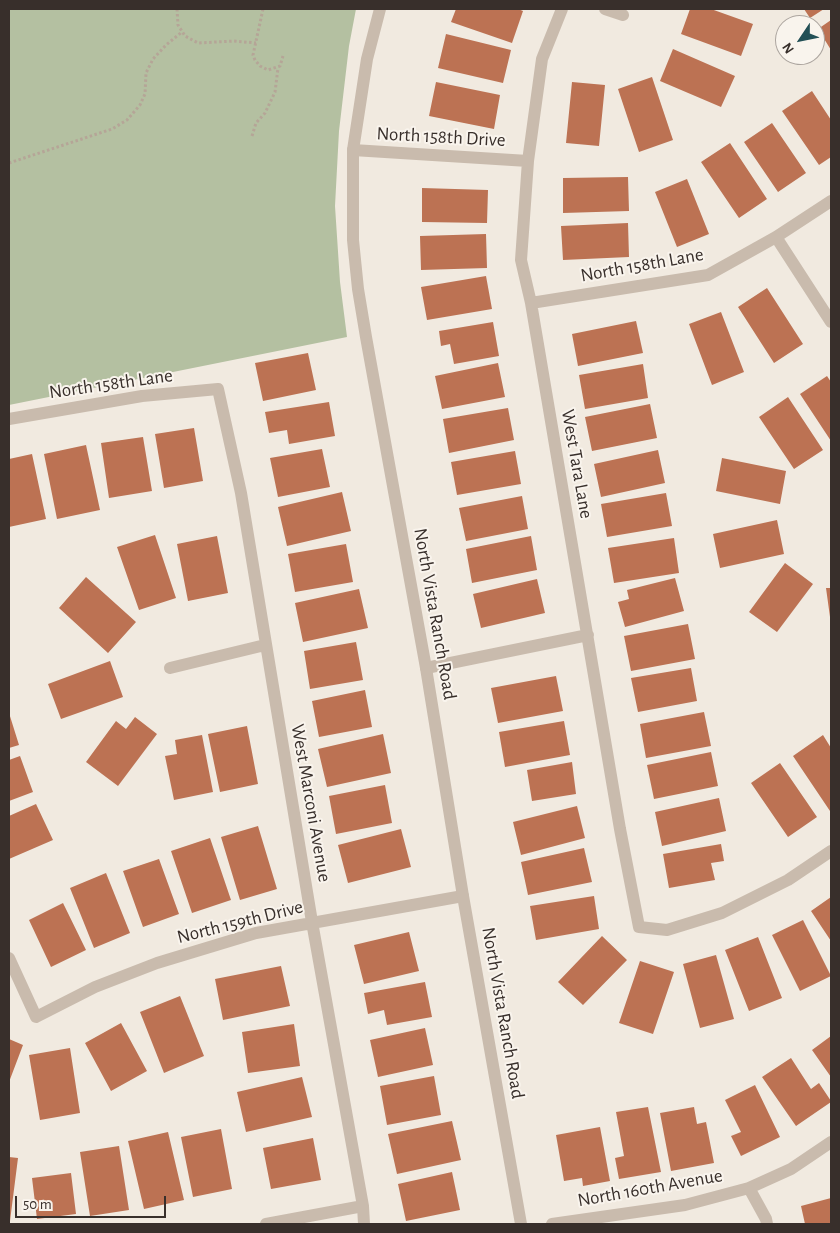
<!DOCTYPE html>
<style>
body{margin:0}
#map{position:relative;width:840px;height:1233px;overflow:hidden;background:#f1eae0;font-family:"Alegreya Sans",sans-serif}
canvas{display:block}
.frame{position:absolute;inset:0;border:10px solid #382f2b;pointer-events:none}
.north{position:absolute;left:775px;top:15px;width:50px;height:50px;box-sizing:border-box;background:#f9f4ed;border:1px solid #aca59f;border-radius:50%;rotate:236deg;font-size:14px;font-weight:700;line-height:20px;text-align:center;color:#382f2b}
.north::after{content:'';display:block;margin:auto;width:18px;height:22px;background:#235056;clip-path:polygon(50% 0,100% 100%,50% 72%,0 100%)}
.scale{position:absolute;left:15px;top:1196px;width:151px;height:22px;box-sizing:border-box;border:2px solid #382f2b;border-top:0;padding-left:6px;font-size:15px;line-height:18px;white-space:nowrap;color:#382f2b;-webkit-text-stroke:4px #f9f4ed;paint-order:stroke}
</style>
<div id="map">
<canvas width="840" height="1233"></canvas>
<div class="frame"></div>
<div class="north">N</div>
<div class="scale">50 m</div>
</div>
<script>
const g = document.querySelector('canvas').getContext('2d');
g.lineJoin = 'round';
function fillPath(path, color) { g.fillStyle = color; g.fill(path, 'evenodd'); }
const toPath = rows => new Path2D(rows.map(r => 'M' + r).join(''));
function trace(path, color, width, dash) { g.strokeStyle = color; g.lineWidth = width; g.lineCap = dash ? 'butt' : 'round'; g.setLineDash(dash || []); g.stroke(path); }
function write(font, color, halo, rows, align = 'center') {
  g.font = font + ' "Alegreya Sans",sans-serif'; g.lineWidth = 4; g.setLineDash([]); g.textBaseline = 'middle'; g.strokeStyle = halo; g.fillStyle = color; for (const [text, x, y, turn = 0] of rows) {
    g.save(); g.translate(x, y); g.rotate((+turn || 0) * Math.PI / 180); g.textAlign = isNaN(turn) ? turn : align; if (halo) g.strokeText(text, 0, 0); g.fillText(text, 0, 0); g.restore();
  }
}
fillPath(toPath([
 [9,9,356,9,349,46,339,131,335,206,340,282,347,337,9,405]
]), '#b4c0a1');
fillPath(toPath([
 [456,9,518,9,523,11,512,43,451,22],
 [690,9,711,9,753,24,741,56,681,34],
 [804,9,824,9,810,18],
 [831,20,831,50,818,29],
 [446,34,511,50,503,83,438,68],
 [673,49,735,76,721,107,660,81],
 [652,77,673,140,639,152,618,89],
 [436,82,500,95,494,129,429,116],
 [572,82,605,85,599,146,566,143],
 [812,91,831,120,831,157,819,165,782,111],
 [772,123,806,173,778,192,744,142],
 [730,143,767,199,739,218,701,162],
 [628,177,629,211,563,213,563,178],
 [687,179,709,234,677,247,655,192],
 [422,188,488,190,487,223,422,222],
 [628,223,629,257,563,260,561,226],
 [486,234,487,268,421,270,420,236],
 [486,276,492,309,427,320,421,287],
 [767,288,803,344,774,363,738,307],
 [721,312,744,372,712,385,689,324],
 [636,321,643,353,578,366,572,334],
 [493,322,499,356,454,364,450,344,441,346,439,331],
 [308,353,316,390,263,401,255,363],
 [498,363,505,397,442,409,435,376],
 [643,364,648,398,585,409,579,375],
 [827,376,831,382,831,441,800,394],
 [788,397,823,450,794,469,759,417],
 [329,402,335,436,289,444,287,430,269,433,265,412],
 [650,404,657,438,592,451,585,417],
 [508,408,514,440,449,453,443,419],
 [194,428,203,481,164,488,155,434],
 [143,437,152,491,109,498,101,443],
 [86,445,100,510,57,519,44,454],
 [322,449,330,487,278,497,270,458],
 [658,450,665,483,601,497,594,464],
 [515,451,521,484,457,495,451,462],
 [32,454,46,519,9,527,9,459],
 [722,458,786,471,780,504,716,491],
 [342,492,351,531,287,546,278,507],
 [666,493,672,526,607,537,601,504],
 [522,496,528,529,466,541,459,508],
 [777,520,784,554,720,568,713,534],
 [155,535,176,598,139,610,117,547],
 [217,536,228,593,188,601,177,544],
 [531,536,537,570,472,583,466,549],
 [674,538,679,573,614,583,608,548],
 [346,544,353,582,295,592,288,554],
 [785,563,813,584,777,632,749,612],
 [86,577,136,622,108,653,59,608],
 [675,578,684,611,625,627,618,602,629,599,627,590],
 [537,579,545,613,481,628,473,594],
 [826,588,831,588,831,617,830,617],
 [359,589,368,628,303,642,295,603],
 [688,624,695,659,631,671,624,636],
 [356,642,363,680,310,689,304,651],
 [110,661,123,697,61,719,48,684],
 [691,668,697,701,638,712,631,678],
 [556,676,563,711,498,723,491,688],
 [365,690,372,727,319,737,312,701],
 [704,712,711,746,646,758,640,724],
 [9,713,19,745,9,748],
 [135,717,157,734,118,786,86,762,116,721,126,729],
 [564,721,570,755,505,767,499,732],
 [247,726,258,784,220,792,208,734],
 [383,734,391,773,327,787,318,749],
 [202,735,213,792,174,800,165,756,177,754,175,740],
 [823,735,831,748,830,811,793,756],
 [711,752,718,786,654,799,647,765],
 [20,756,33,792,9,801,9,760],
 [572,762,576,794,532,801,527,770],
 [780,763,817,817,788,837,751,783],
 [385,785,392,823,336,834,329,796],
 [719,798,726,831,662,846,655,812],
 [36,804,53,840,9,859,9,816],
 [577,806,585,838,521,855,513,822],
 [258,826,277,889,240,900,221,837],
 [401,829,411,867,348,883,338,845],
 [210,838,231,900,192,913,171,851],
 [721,844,724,861,711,863,715,880,669,888,663,854],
 [584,848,592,882,528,895,521,862],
 [159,859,179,914,143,927,123,871],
 [106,873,130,933,94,948,70,888],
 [594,896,599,929,536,940,530,906],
 [831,897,831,941,811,911],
 [63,903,86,950,51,967,29,920],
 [803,920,831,976,800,991,772,935],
 [409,932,419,971,364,984,354,945],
 [602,936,627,960,583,1005,558,982],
 [758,937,782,998,749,1011,725,950],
 [716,955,734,1019,700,1028,683,964],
 [640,961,674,972,653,1034,619,1023],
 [281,966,290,1006,223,1020,215,979],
 [425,982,432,1017,387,1025,384,1010,368,1014,364,993],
 [180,996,204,1056,164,1073,140,1012],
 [121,1023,147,1071,111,1091,85,1043],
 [294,1024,300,1066,248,1073,242,1032],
 [425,1028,433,1065,378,1077,370,1040],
 [831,1036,831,1077,812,1050],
 [9,1039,23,1045,9,1082],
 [70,1048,80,1113,40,1120,29,1055],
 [791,1058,811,1089,819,1083,831,1101,831,1102,796,1126,762,1077],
 [434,1076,441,1115,387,1125,380,1086],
 [302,1077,312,1117,246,1132,237,1092],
 [755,1085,780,1137,741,1156,731,1136,741,1132,725,1100],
 [648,1107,661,1172,619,1179,615,1158,624,1156,616,1112],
 [694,1107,697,1124,706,1122,714,1163,671,1171,660,1113],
 [452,1121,461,1160,397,1174,388,1134],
 [600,1127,610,1181,583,1186,582,1178,564,1181,556,1135],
 [221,1129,232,1189,193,1197,181,1137],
 [168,1132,184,1200,144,1209,128,1141],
 [313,1138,321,1180,271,1189,263,1148],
 [119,1146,129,1210,90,1216,80,1152],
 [9,1157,18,1158,10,1221,9,1221],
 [452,1172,460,1210,406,1221,398,1184],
 [71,1173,76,1214,37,1219,32,1178],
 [831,1198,831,1224,805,1224,801,1206]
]), '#bc7253');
trace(toPath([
 [177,9,178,25,185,36,198,43,234,41,256,43],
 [263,9,253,55,255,60,260,66,268,70,280,66,283,56],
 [252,136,256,123,265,113,275,92,278,68],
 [9,163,112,129,127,120,140,105,145,94,146,73,153,59,166,45,182,32]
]), '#b5a597', 3, [2.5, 2.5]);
trace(toPath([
 [562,9,542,59,528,161,521,260,531,303,620,829,639,927,667,930,722,913,788,880,831,851],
 [605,9,623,15],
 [353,150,528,161],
 [776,237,831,322],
 [531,303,708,275,776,237,831,201],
 [9,419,142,396,218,389,241,493,312,922,363,1206,364,1224],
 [170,668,265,645],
 [426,668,588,635],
 [9,958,36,1017,95,987,157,963,256,933,463,896],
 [749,1188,766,1219,767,1224],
 [266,1224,363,1206],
 [552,1224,685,1205,749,1188,791,1169,831,1142]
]), '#c9bbad', 12);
trace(toPath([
 [380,9,367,59,353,150,353,240,358,289,366,337,426,668,463,896,521,1224]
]), '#c9bbad', 12);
write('19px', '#382f2b', '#f9f4ed', [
 ["North 158th Drive",441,137,3],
 ["North 158th Lane",642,265,-10],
 ["North 158th Lane",111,384,-8],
 ["West Tara Lane",577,464,80],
 ["North Vista Ranch Road",435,614,80],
 ["West Marconi Avenue",311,803,80],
 ["North 159th Drive",240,922,-14],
 ["North Vista Ranch Road",503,1013,80],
 ["North 160th Avenue",650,1188,-10]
]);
</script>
